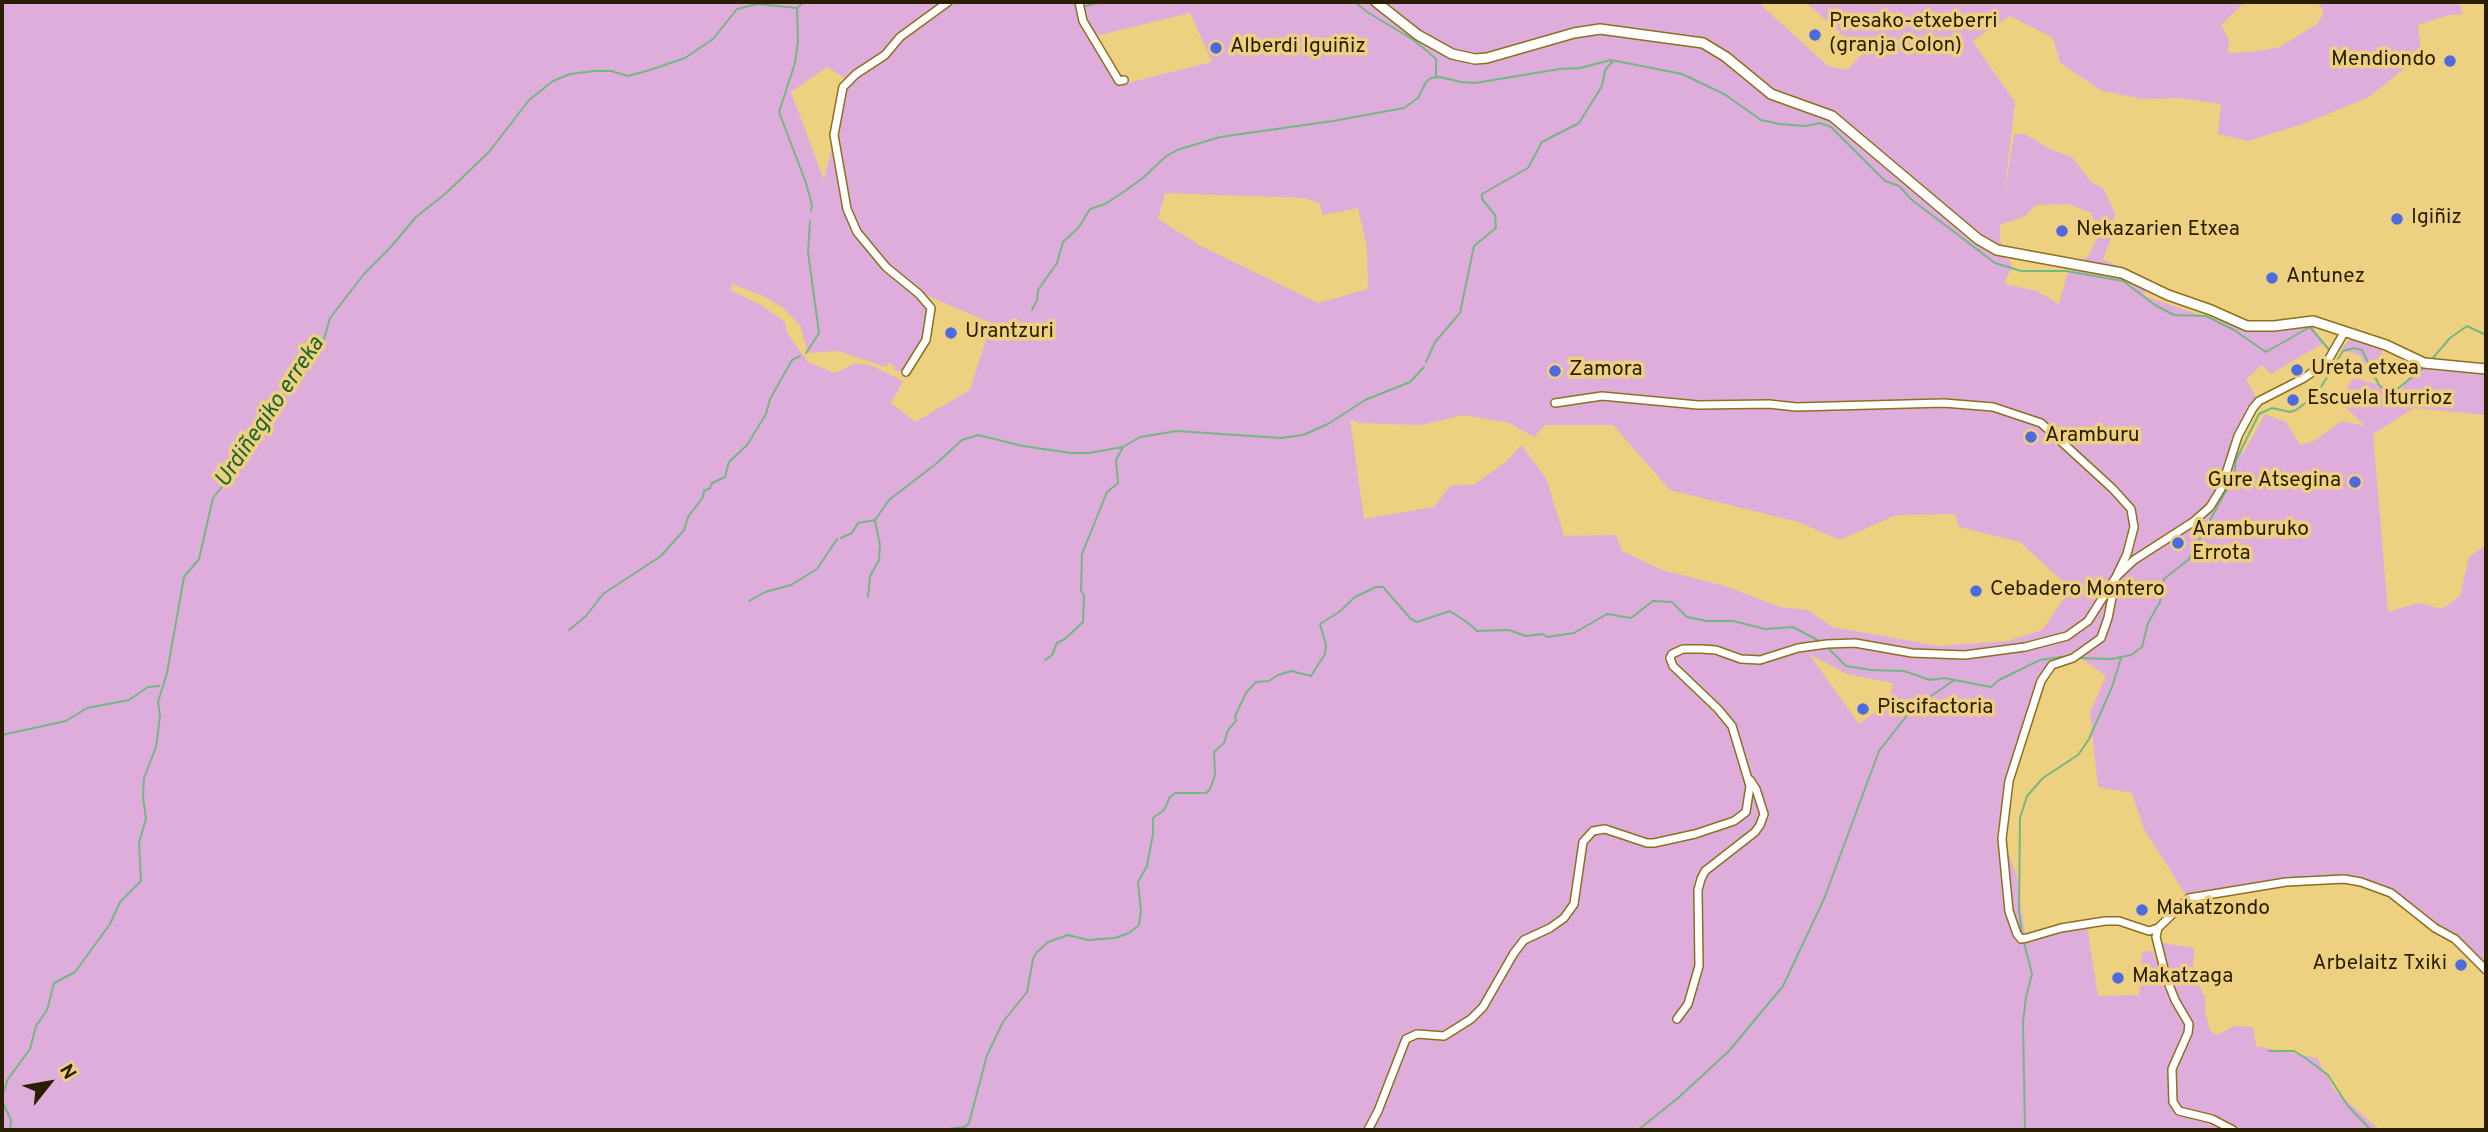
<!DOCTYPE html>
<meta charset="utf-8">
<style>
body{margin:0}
#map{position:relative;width:2488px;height:1132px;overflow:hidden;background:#eed081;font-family:Overpass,sans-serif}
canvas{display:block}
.frame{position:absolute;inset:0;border:4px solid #291e00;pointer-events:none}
.north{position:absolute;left:14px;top:1048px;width:70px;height:70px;-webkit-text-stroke:5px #eed081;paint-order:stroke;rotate:59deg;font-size:19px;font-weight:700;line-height:28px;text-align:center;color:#291e00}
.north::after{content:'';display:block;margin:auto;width:24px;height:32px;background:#291e00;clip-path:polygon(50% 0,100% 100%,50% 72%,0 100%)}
</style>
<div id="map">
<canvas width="2488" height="1132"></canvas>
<div class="frame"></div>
<div class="north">N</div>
</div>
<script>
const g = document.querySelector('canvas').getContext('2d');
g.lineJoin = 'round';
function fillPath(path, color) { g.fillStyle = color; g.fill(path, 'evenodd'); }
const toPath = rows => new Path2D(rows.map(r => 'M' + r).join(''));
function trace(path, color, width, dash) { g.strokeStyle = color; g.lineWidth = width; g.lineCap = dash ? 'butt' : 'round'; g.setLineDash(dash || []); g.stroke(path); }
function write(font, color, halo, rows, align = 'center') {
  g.font = font + ' Overpass,sans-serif'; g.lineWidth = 7; g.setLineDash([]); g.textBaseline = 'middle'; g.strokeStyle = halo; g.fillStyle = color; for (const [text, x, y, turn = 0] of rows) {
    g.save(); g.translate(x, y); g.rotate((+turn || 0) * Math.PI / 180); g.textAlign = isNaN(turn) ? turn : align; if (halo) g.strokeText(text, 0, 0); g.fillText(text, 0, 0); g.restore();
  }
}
fillPath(toPath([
 [2,2,1762,2,1762,6,1828,66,1847,70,1863,53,1805,2,2245,2,2221,25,2229,40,2228,53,2252,52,2280,47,2317,24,2324,13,2317,2,2458,2,2463,14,2449,15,2418,25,2421,55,2369,97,2303,124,2248,141,2218,134,2221,104,2178,98,2142,99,2102,91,2060,63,2053,38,2010,16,1972,41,2015,102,2004,197,2014,134,2025,134,2050,149,2072,157,2091,182,2103,188,2115,213,2110,242,2103,259,2145,279,2145,296,2209,318,2216,310,2259,327,2313,321,2314,329,2323,343,2271,374,2262,365,2246,379,2257,399,2248,408,2231,456,2244,452,2265,414,2286,422,2300,445,2312,442,2342,421,2365,426,2340,402,2353,378,2400,390,2418,365,2486,371,2486,415,2414,408,2373,434,2388,612,2418,603,2442,609,2460,596,2469,557,2486,545,2486,970,2467,948,2402,900,2378,887,2361,882,2344,879,2286,882,2189,900,2144,829,2132,793,2098,787,2090,713,2106,676,2078,656,2051,663,2040,679,2027,724,2006,781,1997,837,1998,856,2009,855,2017,877,2025,936,2029,943,2062,930,2087,927,2098,996,2139,995,2142,952,2152,951,2170,994,2186,1021,2184,1036,2174,1057,2185,1046,2189,1021,2172,988,2161,955,2162,943,2194,948,2193,973,2205,997,2205,1011,2210,1031,2218,1035,2234,1026,2253,1027,2256,1046,2317,1058,2335,1091,2380,1130,2,1130],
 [1190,13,1212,62,1119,85,1096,36],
 [827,67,848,80,824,180,791,92],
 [1165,193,1303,198,1320,203,1322,215,1358,208,1367,247,1368,289,1318,303,1201,246,1158,219],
 [2068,204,2091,213,2100,232,2089,255,2067,275,2059,304,2037,291,2004,284,2012,266,2000,240,2000,225,2025,216,2036,205],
 [732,284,763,296,783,308,800,325,808,353,838,351,886,367,889,363,895,366,895,371,904,371,908,366,925,339,931,309,921,293,991,323,970,390,915,422,891,403,903,381,872,366,856,363,835,373,808,362,787,333,785,322,761,305,730,290],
 [1464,415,1509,423,1534,437,1545,425,1613,425,1670,490,1798,522,1840,540,1896,515,1955,514,1959,527,2020,542,2071,589,2042,630,2008,641,1938,646,1833,627,1807,610,1780,607,1725,586,1662,570,1622,551,1616,535,1564,536,1546,478,1521,445,1507,461,1475,484,1450,486,1434,507,1364,519,1350,419,1358,423,1421,425],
 [1809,654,1847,674,1893,683,1889,702,1859,724],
 [2356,333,2382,337,2382,353,2374,369,2363,363,2361,356,2341,349]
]), '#dfaddb');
trace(toPath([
 [1355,2,1367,12,1412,39,1427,51,1436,59,1436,77],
 [1086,6,1101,2],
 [797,8,798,41,795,63,779,112,806,183,812,205,811,211],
 [1032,310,1037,300,1038,290,1057,263,1063,242,1079,227,1090,209,1105,204,1122,193,1143,178,1165,157,1177,150,1220,137,1333,121,1404,108,1418,98,1426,82,1431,78,1440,77,1461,82,1475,83,1560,69,1580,68,1611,60,1682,74,1724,94,1761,120,1780,124,1806,126,1820,123,1831,127,1885,181,1899,186,1912,200,1995,263,2021,271,2066,271,2123,281,2155,305,2174,315,2206,316,2234,330,2266,352,2310,327,2330,351],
 [806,353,819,333,808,252,810,221],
 [2432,359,2450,338,2467,326,2486,335],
 [1426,362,1435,342,1460,313,1474,246,1496,228,1495,215,1482,199,1482,194,1528,168,1542,142,1579,123,1602,86,1605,70,1613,61],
 [841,538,852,533,858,523,875,520,889,500,937,463,962,440,978,435,1023,446,1071,453,1089,453,1123,447,1140,437,1177,431,1281,438,1303,435,1328,424,1365,400,1410,382,1424,367],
 [868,597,870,576,879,560,880,545,875,521],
 [749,601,765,592,791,585,817,569,837,539],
 [569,630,586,616,603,594,661,556,684,530,688,517,703,497,704,491,710,488,712,483,725,477,729,462,747,445,766,414,770,399,792,360,800,356],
 [1828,648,1846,666,1871,670,1904,671,1930,680,1944,678,1991,687,1999,680,2040,660,2067,656],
 [2079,658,2112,659,2131,655,2142,647,2148,623,2160,602,2164,579,2189,559,2234,476,2236,460,2259,414,2272,408,2290,412,2296,410,2316,395,2343,351,2354,348,2362,350,2379,385,2386,391,2396,390,2426,366],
 [1045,660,1052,655,1057,643,1065,639,1083,622,1084,595,1081,591,1082,554,1107,492,1118,483,1116,460,1123,447],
 [2,735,66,721,87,708,129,700,148,687,159,686],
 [2022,934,2019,911,2020,818,2027,796,2043,778,2078,755,2089,739,2112,687,2121,658],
 [2024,943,2032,974,2026,997,2023,1022,2025,1130],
 [2269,1051,2294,1051,2304,1057,2328,1075,2348,1106,2371,1130],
 [2,1096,8,1079,30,1049,36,1026,47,1010,54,983,75,972,110,924,120,902,141,881,139,843,146,819,143,797,144,778,156,747,160,716,158,702,167,673,184,577,199,559,213,498,245,458,258,430,324,339,330,318,364,274,390,248,416,217,445,194,489,152,529,100,553,81,570,74,595,71,611,71,628,76,650,70,685,58,713,39,737,9,757,4,797,8,804,2],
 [2,1101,11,1120,10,1130],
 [940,1130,965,1127,969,1123,987,1055,1003,1022,1027,992,1033,959,1036,953,1048,942,1068,935,1088,940,1115,938,1129,933,1139,925,1141,911,1138,882,1147,866,1153,834,1153,818,1164,810,1170,797,1175,793,1206,793,1210,789,1215,775,1214,752,1224,743,1228,730,1236,721,1235,716,1246,693,1256,682,1269,681,1278,675,1291,671,1311,676,1325,654,1326,645,1320,624,1339,612,1355,597,1376,587,1383,587,1411,619,1417,622,1450,611,1468,623,1477,631,1509,630,1526,636,1543,634,1547,637,1574,633,1607,614,1631,618,1653,601,1672,602,1687,617,1707,621,1733,621,1765,629,1793,627,1821,642],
 [1638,1130,1678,1098,1729,1051,1783,986,1824,899,1879,751,1912,709,1953,681]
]), '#74b881', 2);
const minor = toPath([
 [1079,2,1083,21,1119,81,1124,80],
 [906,372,926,340,931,308,919,294,886,267,857,232,847,209,834,135,843,87,856,74,885,55,900,37,948,2],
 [1555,403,1602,396,1698,405,1769,404,1796,407,1944,403,1993,407,2041,423,2113,489,2131,509,2134,527,2127,554,2116,577,2108,618,2101,638,2073,658,2052,665,2041,681,2009,781,2002,839,2009,911,2017,934,2021,939,2027,938,2061,928,2105,921,2119,921,2149,931,2158,928,2189,898,2286,882,2344,879,2361,882,2391,893,2435,928,2455,939,2486,970],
 [2158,928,2156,937,2166,977,2175,1000,2189,1024,2188,1033,2172,1069,2173,1102,2179,1111,2212,1119,2233,1130],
 [1677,1019,1688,1004,1699,966,1698,890,1701,879,1705,871,1755,832,1760,825,1764,814,1756,789,1750,780],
 [1368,1130,1378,1111,1406,1039,1417,1034,1444,1036,1471,1019,1483,1007,1514,953,1524,940,1550,928,1564,918,1574,904,1583,842,1593,831,1605,829,1647,843,1654,843,1695,834,1734,821,1746,812,1750,786,1732,726,1718,709,1673,666,1670,658,1672,654,1683,649,1701,649,1716,650,1741,659,1760,660,1798,648,1827,644,1855,643,1912,653,1965,655,2025,647,2067,636,2088,621,2116,577,2134,560,2193,522,2210,507,2221,489,2238,436,2253,408,2259,401,2304,378,2327,362,2345,331]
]);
const tertiary = toPath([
 [1376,2,1418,35,1452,54,1475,59,1487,58,1574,33,1600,29,1703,43,1726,57,1771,94,1832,116,1978,239,1997,250,2122,273,2168,295,2211,310,2247,326,2274,326,2313,321,2386,345,2424,363,2486,369]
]);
trace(minor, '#8c701b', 10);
trace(tertiary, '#8c701b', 12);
trace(minor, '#fff', 7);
trace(tertiary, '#fff', 9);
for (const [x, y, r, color] of [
 [1815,35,7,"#4d6bdf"],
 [1216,48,7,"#4d6bdf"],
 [2450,61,7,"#4d6bdf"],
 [2397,219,7,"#4d6bdf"],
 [2062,231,7,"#4d6bdf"],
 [2272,278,7,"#4d6bdf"],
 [951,333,7,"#4d6bdf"],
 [2297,370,7,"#4d6bdf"],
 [1555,371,7,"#4d6bdf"],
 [2293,400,7,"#4d6bdf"],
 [2031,437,7,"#4d6bdf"],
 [2355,482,7,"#4d6bdf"],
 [2178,543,7,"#4d6bdf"],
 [1976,591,7,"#4d6bdf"],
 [1863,709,7,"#4d6bdf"],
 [2142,910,7,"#4d6bdf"],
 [2461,965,7,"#4d6bdf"],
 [2118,978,7,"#4d6bdf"]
]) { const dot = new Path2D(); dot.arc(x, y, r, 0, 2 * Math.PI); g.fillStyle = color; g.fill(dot); trace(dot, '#eed081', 2.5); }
write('21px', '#291e00', '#eed081', [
 ["Presako-etxeberri",1829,23],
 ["(granja Colon)",1829,47],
 ["Alberdi Iguiñiz",1230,48],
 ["Mendiondo",2436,61,"right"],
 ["Igiñiz",2411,219],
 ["Nekazarien Etxea",2076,231],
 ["Antunez",2286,278],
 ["Urantzuri",965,333],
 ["Ureta etxea",2311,370],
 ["Zamora",1569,371],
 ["Escuela Iturrioz",2307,400],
 ["Aramburu",2045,437],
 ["Gure Atsegina",2341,482,"right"],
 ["Aramburuko",2192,531],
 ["Errota",2192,555],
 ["Cebadero Montero",1990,591],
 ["Piscifactoria",1877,709],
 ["Makatzondo",2156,910],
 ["Arbelaitz Txiki",2447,965,"right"],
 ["Makatzaga",2132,978]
], 'left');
write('italic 23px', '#1c6531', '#eed081', [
 ["Urdiñegiko erreka",271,413,-56]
]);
</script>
